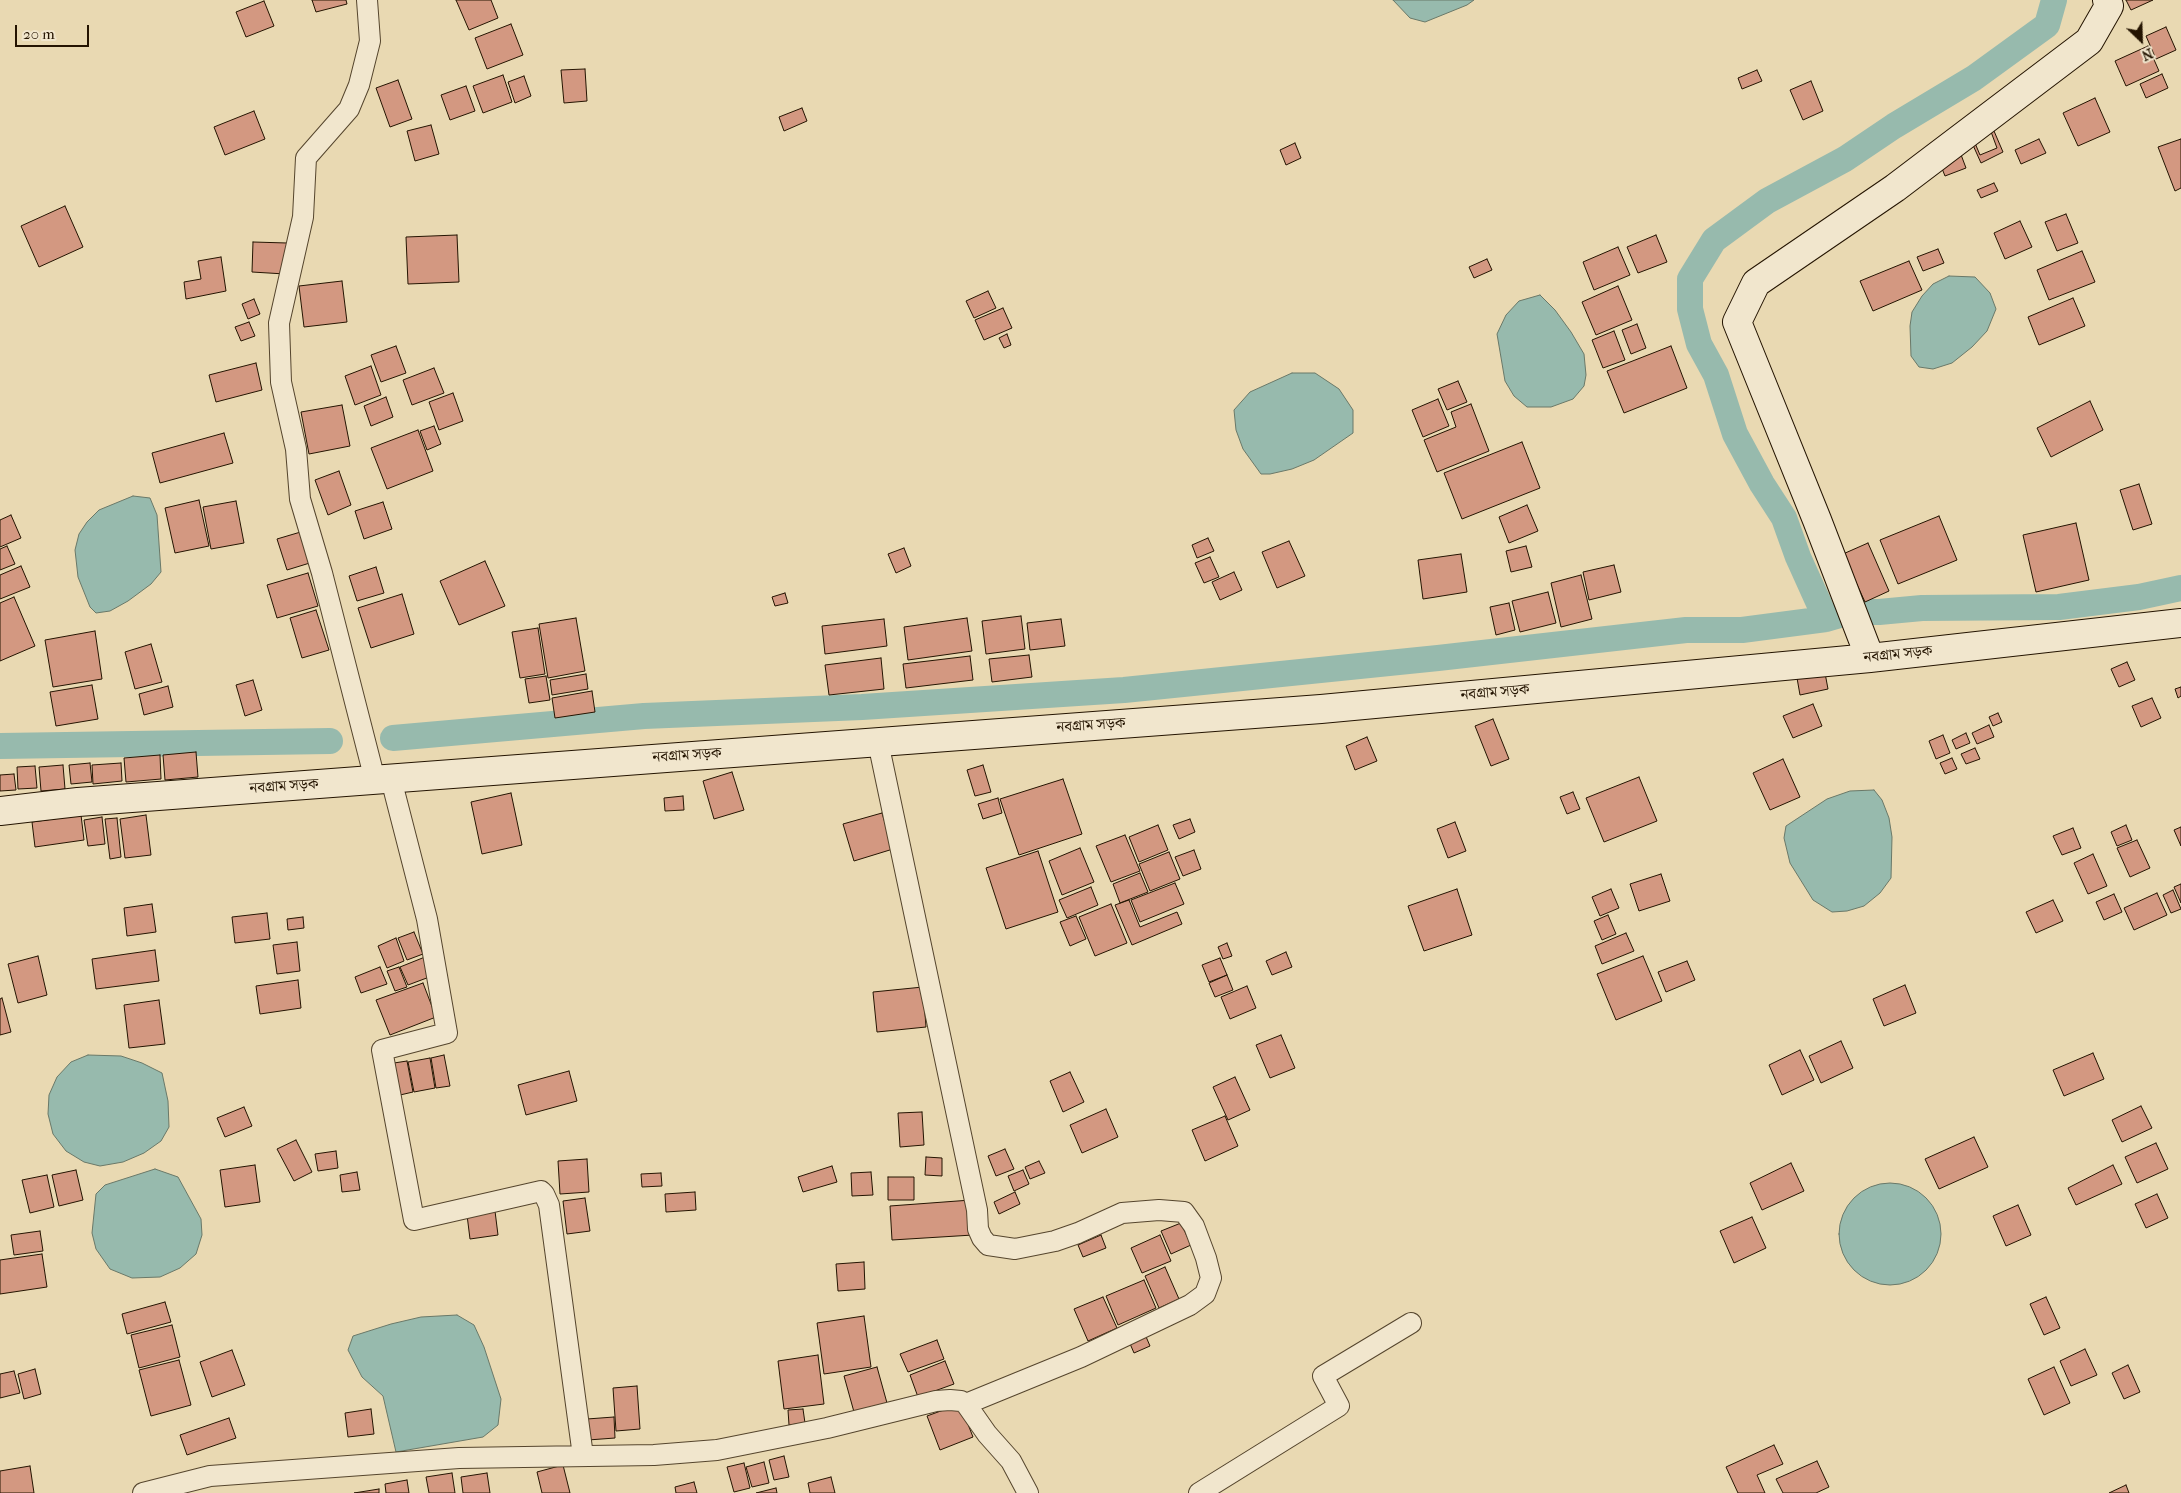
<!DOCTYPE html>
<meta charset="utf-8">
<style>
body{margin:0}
#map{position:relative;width:2181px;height:1493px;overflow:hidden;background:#e9d9b2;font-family:"IM FELL French Canon",serif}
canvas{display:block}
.north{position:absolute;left:2116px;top:15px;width:50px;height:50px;-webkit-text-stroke:4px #f1e6cd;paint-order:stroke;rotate:156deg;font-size:14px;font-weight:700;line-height:20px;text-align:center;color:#241401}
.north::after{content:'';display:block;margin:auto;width:18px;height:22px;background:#241401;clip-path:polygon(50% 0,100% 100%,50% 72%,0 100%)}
.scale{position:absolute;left:15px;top:25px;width:74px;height:22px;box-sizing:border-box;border:2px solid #241401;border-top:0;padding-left:6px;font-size:15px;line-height:18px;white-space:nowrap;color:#241401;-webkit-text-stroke:4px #f1e6cd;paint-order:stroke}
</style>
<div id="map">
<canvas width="2181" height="1493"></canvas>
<div class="north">N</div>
<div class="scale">20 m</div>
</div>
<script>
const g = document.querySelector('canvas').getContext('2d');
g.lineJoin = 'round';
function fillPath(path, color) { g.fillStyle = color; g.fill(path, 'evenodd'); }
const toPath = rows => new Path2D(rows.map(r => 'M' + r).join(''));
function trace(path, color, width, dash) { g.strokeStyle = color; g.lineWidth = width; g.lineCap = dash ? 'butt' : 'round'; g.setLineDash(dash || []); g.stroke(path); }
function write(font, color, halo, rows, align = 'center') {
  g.font = font + ' "IM FELL French Canon","Noto Serif Bengali",serif'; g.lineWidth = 4; g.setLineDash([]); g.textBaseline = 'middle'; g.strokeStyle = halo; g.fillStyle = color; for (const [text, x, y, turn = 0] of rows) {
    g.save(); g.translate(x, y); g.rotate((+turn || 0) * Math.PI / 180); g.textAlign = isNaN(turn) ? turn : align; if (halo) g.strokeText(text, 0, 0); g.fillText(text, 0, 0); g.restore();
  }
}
const water = toPath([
 [1393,0,1474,0,1467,5,1425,22,1410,18,1393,0],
 [1949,276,1975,277,1990,293,1996,309,1987,331,1972,347,1952,363,1933,369,1919,367,1911,356,1910,326,1912,312,1922,296,1933,284,1949,276],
 [1540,295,1555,310,1571,332,1584,354,1586,375,1584,386,1573,399,1551,407,1527,407,1514,396,1505,381,1497,334,1506,315,1519,301,1540,295],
 [1292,373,1315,373,1339,389,1353,410,1353,433,1314,460,1292,469,1270,474,1261,474,1243,449,1236,430,1234,410,1250,392,1292,373],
 [133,496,150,498,157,515,161,572,151,584,128,601,110,611,96,613,90,607,78,577,75,550,79,534,87,522,99,510,133,496],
 [1874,790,1882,800,1889,818,1892,837,1891,878,1880,893,1864,906,1847,911,1832,912,1813,900,1790,863,1784,838,1786,826,1827,799,1850,791,1874,790],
 [88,1055,121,1056,142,1063,162,1073,168,1101,169,1127,161,1141,144,1153,123,1162,100,1166,84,1162,66,1151,53,1134,48,1114,49,1095,57,1077,71,1062,88,1055],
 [155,1169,178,1177,201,1219,202,1235,196,1254,180,1268,160,1277,132,1278,110,1269,96,1249,92,1233,96,1194,105,1185,155,1169],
 '1839 1234a51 51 0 1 1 102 0a51 51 0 1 1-102 0Z',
 [457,1315,474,1325,484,1347,501,1399,498,1425,483,1437,396,1452,383,1396,362,1377,348,1350,353,1336,391,1324,421,1317,457,1315]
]);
fillPath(water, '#97baad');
trace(water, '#697868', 1);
trace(toPath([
 [1826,619,1798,557,1784,518,1762,484,1735,434,1716,375,1699,344,1690,309,1690,279,1714,240,1767,201,1845,159,1894,126,1974,78,2047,25,2054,0],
 [393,738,644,716,862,707,1124,690,1438,658,1686,630,1742,630,1826,619,1850,612,1879,612,1922,608,2059,607,2139,597,2181,588],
 [0,746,330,741]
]), '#97baad', 26);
const building = toPath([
 [312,0,346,0,347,4,316,12,312,0],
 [456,0,491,0,498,18,469,30,456,0],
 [2126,0,2153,0,2131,10,2126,0],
 [264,1,274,26,246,37,236,12,264,1],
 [511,24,523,55,487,69,475,38,511,24],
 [2166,27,2176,50,2156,59,2146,36,2166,27],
 [2148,46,2159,71,2126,86,2115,61,2148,46],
 [585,69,587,101,564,103,561,70,585,69],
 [1757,70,1762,81,1742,89,1738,78,1757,70],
 [2162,74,2168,88,2146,98,2140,84,2162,74],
 [503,75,512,102,483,113,473,86,503,75],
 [524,76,531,96,515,103,508,82,524,76],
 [398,80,412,119,390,127,376,88,398,80],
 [1811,81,1823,111,1803,120,1790,90,1811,81],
 [466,86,475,111,450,120,441,95,466,86],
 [2095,98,2110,132,2078,146,2063,113,2095,98],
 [802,108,807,121,784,131,779,117,802,108],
 [254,111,265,139,225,155,214,127,254,111],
 [1991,124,2003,152,1981,163,1968,134,1991,124],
 [431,125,439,154,415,161,407,131,431,125],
 [1990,129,1997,148,1980,155,1972,136,1990,129],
 [2039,139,2046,153,2021,164,2015,150,2039,139],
 [2181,139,2181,188,2175,191,2158,147,2181,139],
 [1295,143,1301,158,1286,165,1280,150,1295,143],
 [1960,152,1966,168,1945,176,1939,161,1960,152],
 [1994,183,1998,191,1981,198,1977,190,1994,183],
 [65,206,83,247,39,267,21,226,65,206],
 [2066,214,2078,243,2057,251,2045,222,2066,214],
 [2020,221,2032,247,2005,259,1994,233,2020,221],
 [457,235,459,282,408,284,406,237,457,235],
 [1656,235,1667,262,1638,273,1627,247,1656,235],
 [253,242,287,243,285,274,252,272,253,242],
 [1618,247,1630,275,1594,290,1583,262,1618,247],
 [1938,249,1944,263,1923,271,1917,257,1938,249],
 [2082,251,2095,282,2049,300,2037,270,2082,251],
 [221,257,226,291,186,299,184,282,201,279,198,261,221,257],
 [1487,259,1492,270,1474,278,1469,267,1487,259],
 [1909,261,1922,290,1873,311,1860,281,1909,261],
 [342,281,347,322,304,327,299,286,342,281],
 [1618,286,1632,320,1596,335,1582,302,1618,286],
 [988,291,996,308,974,318,966,301,988,291],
 [2073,298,2085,326,2039,345,2028,317,2073,298],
 [254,299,260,314,248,319,242,304,254,299],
 [1003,308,1012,328,984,340,975,320,1003,308],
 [249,322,255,336,241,341,235,327,249,322],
 [1637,324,1646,348,1631,354,1622,330,1637,324],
 [1614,331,1625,360,1603,368,1592,340,1614,331],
 [1007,334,1011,345,1004,348,999,338,1007,334],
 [396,346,406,373,381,382,371,355,396,346],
 [1671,346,1687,388,1624,413,1607,371,1671,346],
 [256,363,262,390,216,402,209,375,256,363],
 [371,366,381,395,355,405,345,376,371,366],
 [434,368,444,393,412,405,403,380,434,368],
 [1458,381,1467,402,1447,410,1438,389,1458,381],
 [453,393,463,421,439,430,429,402,453,393],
 [386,397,393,417,371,426,364,406,386,397],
 [1438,399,1449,426,1423,437,1412,410,1438,399],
 [2090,401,2103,430,2051,457,2037,428,2090,401],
 [1471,404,1489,451,1437,472,1424,440,1456,427,1451,412,1471,404],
 [342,405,350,446,309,454,301,412,342,405],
 [434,426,441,444,427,450,420,431,434,426],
 [418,430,433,471,387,489,371,448,418,430],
 [224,433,233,463,160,483,152,453,224,433],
 [1522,442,1540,488,1462,519,1444,473,1522,442],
 [339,471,351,505,328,515,315,480,339,471],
 [2139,484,2152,524,2133,530,2120,490,2139,484],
 [199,500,209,546,175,553,165,508,199,500],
 [236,501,244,543,211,549,203,507,236,501],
 [383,502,392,529,364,539,355,511,383,502],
 [1527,505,1538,531,1509,543,1499,517,1527,505],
 [11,515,21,538,0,547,0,520,11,515],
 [1939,516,1957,560,1898,584,1880,540,1939,516],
 [2076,523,2089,580,2036,592,2023,535,2076,523],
 [304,531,313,562,287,570,277,539,304,531],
 [1208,538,1214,551,1197,558,1192,545,1208,538],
 [1289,541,1305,576,1277,588,1262,552,1289,541],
 [1868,543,1889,591,1865,602,1843,554,1868,543],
 [7,546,15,564,0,570,0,549,7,546],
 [1526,546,1532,567,1511,572,1506,551,1526,546],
 [904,548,911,566,896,573,888,554,904,548],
 [1461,554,1467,592,1423,599,1418,560,1461,554],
 [1210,557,1219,577,1204,583,1195,563,1210,557],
 [485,561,505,606,459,625,440,581,485,561],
 [1614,565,1621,592,1589,600,1583,572,1614,565],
 [21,566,30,587,0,599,0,575,21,566],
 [376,567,384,593,357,601,349,576,376,567],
 [1234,572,1242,590,1220,600,1212,582,1234,572],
 [308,573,318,606,277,618,267,585,308,573],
 [1581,575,1592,619,1561,627,1551,583,1581,575],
 [1548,592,1556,623,1520,632,1512,601,1548,592],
 [785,593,788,603,775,606,772,597,785,593],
 [402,594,414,634,371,648,358,608,402,594],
 [14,597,35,646,0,661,0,603,14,597],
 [1509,603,1515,630,1496,635,1490,607,1509,603],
 [316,610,329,650,302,658,290,618,316,610],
 [1021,616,1025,649,986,654,982,621,1021,616],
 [576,618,585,671,548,678,539,624,576,618],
 [967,618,972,651,908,660,904,627,967,618],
 [884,619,887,646,825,654,822,626,884,619],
 [1061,619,1065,646,1030,650,1027,623,1061,619],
 [538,628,545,674,520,678,512,632,538,628],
 [95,631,102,679,53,687,45,640,95,631],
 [151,644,162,682,135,689,125,652,151,644],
 [1029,655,1032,677,992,682,989,659,1029,655],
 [970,656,973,680,906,688,903,664,970,656],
 [881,658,884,689,829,695,825,665,881,658],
 [2127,662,2135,680,2119,687,2111,669,2127,662],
 [1825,673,1828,689,1800,695,1797,678,1825,673],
 [586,674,588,689,552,695,550,680,586,674],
 [546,676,550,700,529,703,525,679,546,676],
 [253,680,262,710,245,716,236,685,253,680],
 [92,685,98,719,56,726,50,692,92,685],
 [168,686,173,707,144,715,139,694,168,686],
 [2181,687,2181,696,2178,698,2175,689,2181,687],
 [592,691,595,712,555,718,552,698,592,691],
 [2152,698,2161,718,2141,727,2132,706,2152,698],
 [1813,704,1822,726,1793,738,1783,716,1813,704],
 [1998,713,2002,722,1993,726,1989,717,1998,713],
 [1493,719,1509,759,1491,766,1475,726,1493,719],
 [1989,725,1994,737,1977,744,1972,733,1989,725],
 [1966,733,1970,743,1956,749,1952,740,1966,733],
 [1943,735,1950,753,1936,759,1929,741,1943,735],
 [1367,737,1377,761,1355,770,1346,746,1367,737],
 [1975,748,1980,759,1966,764,1961,754,1975,748],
 [196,752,198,777,165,780,163,755,196,752],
 [160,755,161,779,126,782,124,758,160,755],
 [1952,758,1957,769,1945,774,1940,763,1952,758],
 [1783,759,1800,797,1770,810,1753,773,1783,759],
 [90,763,92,782,71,784,69,765,90,763],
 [121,763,122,781,93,784,92,765,121,763],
 [63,765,65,789,41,791,39,767,63,765],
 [983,765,991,792,975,796,967,770,983,765],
 [35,766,37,788,18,789,17,767,35,766],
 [732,772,744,810,714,819,703,781,732,772],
 [14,774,16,790,0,791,0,775,14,774],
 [1639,777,1657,821,1604,842,1586,798,1639,777],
 [1063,779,1082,834,1019,855,1000,799,1063,779],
 [1573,792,1580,809,1567,814,1560,797,1573,792],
 [511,793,522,845,482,854,471,802,511,793],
 [683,796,684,810,665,811,664,798,683,796],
 [998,798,1002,813,983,819,978,804,998,798],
 [882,813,893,849,854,861,843,824,882,813],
 [81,815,84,840,35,847,32,822,81,815],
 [146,815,151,855,125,858,120,819,146,815],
 [102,817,105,844,88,846,84,820,102,817],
 [117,818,121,857,110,859,105,819,117,818],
 [1190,819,1195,832,1179,839,1173,825,1190,819],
 [1455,822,1466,851,1448,858,1437,829,1455,822],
 [1158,825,1168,850,1139,862,1129,837,1158,825],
 [2126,825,2132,840,2117,846,2111,832,2126,825],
 [2181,827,2181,846,2174,830,2181,827],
 [2073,828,2081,848,2062,855,2053,836,2073,828],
 [1125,835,1140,871,1111,882,1096,846,1125,835],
 [2137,840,2150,868,2130,877,2117,848,2137,840],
 [1080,848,1094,882,1062,895,1049,861,1080,848],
 [1194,850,1201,869,1183,876,1175,857,1194,850],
 [1038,851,1058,912,1006,929,986,868,1038,851],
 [1169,852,1180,879,1150,891,1139,864,1169,852],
 [2093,854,2107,886,2088,894,2074,863,2093,854],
 [1140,873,1148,892,1120,903,1113,884,1140,873],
 [1661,874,1670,901,1639,911,1630,884,1661,874],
 [1175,883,1184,904,1140,922,1131,900,1175,883],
 [2181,884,2181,903,2174,887,2181,884],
 [1091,887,1098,905,1067,918,1059,900,1091,887],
 [1457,889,1472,935,1424,951,1408,906,1457,889],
 [1611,889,1619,908,1600,916,1592,897,1611,889],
 [2173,890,2181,909,2171,913,2163,895,2173,890],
 [2157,893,2167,915,2134,930,2124,908,2157,893],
 [2114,894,2122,912,2104,920,2096,902,2114,894],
 [1129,900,1140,927,1177,912,1182,924,1132,945,1115,905,1129,900],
 [2053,900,2063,921,2036,933,2026,912,2053,900],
 [152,904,156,932,127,936,124,908,152,904],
 [1111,904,1127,943,1095,956,1079,917,1111,904],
 [267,913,270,939,235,943,232,917,267,913],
 [1608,915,1616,934,1602,940,1594,921,1608,915],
 [1076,916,1086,939,1070,946,1060,922,1076,916],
 [303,917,304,928,288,930,287,919,303,917],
 [414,932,423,954,407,960,398,938,414,932],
 [1626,933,1634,951,1602,964,1595,946,1626,933],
 [396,938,404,961,387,968,378,946,396,938],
 [297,942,300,971,277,974,273,945,297,942],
 [1227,943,1232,956,1223,959,1218,947,1227,943],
 [155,950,159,981,96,989,92,959,155,950],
 [1286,952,1292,967,1272,975,1266,961,1286,952],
 [38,956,47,995,18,1003,8,964,38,956],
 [1643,956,1662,1001,1616,1020,1597,974,1643,956],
 [425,957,432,976,408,985,400,967,425,957],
 [1220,958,1227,975,1209,982,1202,965,1220,958],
 [1687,961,1695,980,1666,992,1658,972,1687,961],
 [380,967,387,984,361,993,355,977,380,967],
 [399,967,407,987,395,991,387,971,399,967],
 [1227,975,1233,990,1215,997,1209,983,1227,975],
 [298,980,301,1008,260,1014,256,986,298,980],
 [423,983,436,1017,390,1035,376,1000,423,983],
 [1905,985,1916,1013,1884,1026,1873,999,1905,985],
 [1247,986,1256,1008,1230,1019,1221,997,1247,986],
 [923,987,926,1027,877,1032,873,992,923,987],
 [2,998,11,1032,0,1035,0,999,2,998],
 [159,1000,165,1044,129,1048,124,1005,159,1000],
 [1281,1035,1295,1068,1270,1078,1256,1045,1281,1035],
 [1841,1041,1853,1068,1821,1083,1809,1056,1841,1041],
 [1800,1050,1814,1080,1782,1095,1769,1065,1800,1050],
 [2093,1053,2104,1079,2064,1096,2053,1070,2093,1053],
 [444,1055,450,1086,436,1088,431,1058,444,1055],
 [430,1058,435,1088,414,1092,408,1062,430,1058],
 [407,1061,413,1092,400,1095,394,1063,407,1061],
 [569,1071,577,1101,526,1115,518,1085,569,1071],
 [1070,1072,1084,1102,1063,1112,1050,1081,1070,1072],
 [1235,1077,1250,1110,1228,1120,1213,1087,1235,1077],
 [2141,1106,2152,1128,2122,1142,2112,1120,2141,1106],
 [244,1107,252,1126,225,1137,217,1118,244,1107],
 [1106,1109,1118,1137,1082,1153,1070,1125,1106,1109],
 [922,1112,924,1145,900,1147,898,1113,922,1112],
 [1225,1116,1238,1146,1205,1161,1192,1130,1225,1116],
 [1974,1137,1988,1167,1939,1189,1925,1159,1974,1137],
 [296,1140,312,1172,294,1181,277,1149,296,1140],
 [2156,1143,2168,1169,2137,1183,2125,1157,2156,1143],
 [1005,1149,1014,1169,996,1176,988,1156,1005,1149],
 [336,1151,338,1168,318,1171,315,1154,336,1151],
 [926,1157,942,1158,942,1176,925,1175,926,1157],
 [587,1159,589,1192,560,1194,558,1161,587,1159],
 [1039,1161,1045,1173,1030,1179,1025,1167,1039,1161],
 [1791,1163,1804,1191,1762,1210,1750,1183,1791,1163],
 [255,1165,260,1202,225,1207,220,1170,255,1165],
 [2113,1165,2122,1184,2076,1205,2068,1188,2113,1165],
 [832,1166,837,1182,803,1192,798,1177,832,1166],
 [76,1170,83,1200,59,1206,52,1175,76,1170],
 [1023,1170,1029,1184,1014,1191,1008,1176,1023,1170],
 [357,1172,360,1190,342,1192,340,1175,357,1172],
 [871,1172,873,1195,852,1196,851,1173,871,1172],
 [661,1173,662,1186,642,1187,641,1174,661,1173],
 [47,1175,54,1207,30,1213,22,1180,47,1175],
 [888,1177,914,1177,914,1200,888,1200,888,1177],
 [695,1192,696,1210,666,1212,665,1194,695,1192],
 [1015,1192,1020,1204,999,1214,994,1202,1015,1192],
 [2157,1194,2168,1218,2146,1228,2135,1204,2157,1194],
 [585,1198,590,1231,567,1234,563,1201,585,1198],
 [971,1200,973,1235,892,1240,890,1206,971,1200],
 [2018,1205,2031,1235,2006,1246,1993,1216,2018,1205],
 [495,1211,498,1235,470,1239,467,1215,495,1211],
 [1752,1217,1766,1248,1734,1263,1720,1231,1752,1217],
 [1181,1223,1191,1245,1171,1254,1161,1231,1181,1223],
 [40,1231,43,1251,14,1255,11,1235,40,1231],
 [1101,1235,1106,1248,1083,1257,1078,1245,1101,1235],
 [1160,1235,1171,1261,1142,1273,1131,1248,1160,1235],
 [42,1254,47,1287,0,1294,0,1260,42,1254],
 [864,1262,865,1289,838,1291,836,1264,864,1262],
 [1165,1267,1179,1299,1159,1308,1145,1276,1165,1267],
 [1144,1280,1156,1308,1118,1325,1106,1296,1144,1280],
 [1103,1297,1117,1328,1088,1341,1074,1309,1103,1297],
 [2046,1297,2060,1328,2044,1335,2030,1304,2046,1297],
 [165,1302,171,1322,127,1334,122,1314,165,1302],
 [864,1316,871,1367,824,1374,817,1323,864,1316],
 [172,1325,180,1357,139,1368,131,1335,172,1325],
 [1144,1332,1150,1346,1134,1353,1128,1339,1144,1332],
 [937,1340,944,1359,908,1372,900,1354,937,1340],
 [2085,1349,2097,1375,2071,1386,2060,1361,2085,1349],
 [232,1350,245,1385,212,1397,200,1362,232,1350],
 [818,1355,824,1404,784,1409,778,1361,818,1355],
 [179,1360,191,1405,151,1416,139,1370,179,1360],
 [945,1361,954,1384,918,1397,910,1375,945,1361],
 [2128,1365,2140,1392,2124,1399,2112,1373,2128,1365],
 [877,1367,887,1403,854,1412,844,1376,877,1367],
 [2054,1367,2070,1403,2044,1415,2028,1379,2054,1367],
 [35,1369,41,1394,24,1399,18,1374,35,1369],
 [14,1371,20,1393,0,1398,0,1374,14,1371],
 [637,1386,640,1429,616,1431,613,1388,637,1386],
 [960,1404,973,1437,940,1450,927,1416,960,1404],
 [371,1409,374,1434,348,1437,345,1413,371,1409],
 [803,1409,805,1423,789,1425,788,1410,803,1409],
 [614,1417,615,1438,588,1440,587,1419,614,1417],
 [229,1418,236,1438,187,1455,180,1435,229,1418],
 [1774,1445,1783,1464,1757,1475,1765,1493,1738,1493,1726,1467,1774,1445],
 [784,1456,789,1477,774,1480,769,1460,784,1456],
 [1817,1461,1829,1487,1816,1493,1783,1493,1776,1479,1817,1461],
 [764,1462,769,1483,752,1487,746,1467,764,1462],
 [744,1463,750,1488,734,1492,727,1467,744,1463],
 [563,1465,570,1493,542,1493,537,1472,563,1465],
 [30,1466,34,1493,0,1493,0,1471,30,1466],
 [452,1473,455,1493,429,1493,426,1477,452,1473],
 [487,1473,490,1493,463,1493,461,1477,487,1473],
 [831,1477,835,1493,810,1493,808,1483,831,1477],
 [407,1480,409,1493,386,1493,385,1484,407,1480],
 [694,1482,697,1493,676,1493,675,1487,694,1482],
 [2126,1485,2129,1493,2109,1493,2126,1485],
 [776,1488,777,1493,756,1493,776,1488],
 [379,1489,379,1493,354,1493,379,1489]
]);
fillPath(building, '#d39881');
trace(building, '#241401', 1);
const street = toPath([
 [367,0,370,41,359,85,349,109,306,158,303,217,279,323,281,382,296,449,300,499,322,573,375,780],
 [878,742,977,1210,978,1229,982,1238,988,1245,1015,1249,1055,1241,1078,1233,1122,1213,1159,1210,1184,1212,1194,1226,1206,1258,1211,1278,1205,1294,1190,1305,1081,1357,966,1404],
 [391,779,427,919,447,1033,382,1050,414,1220,541,1191,544,1194,549,1205,583,1456],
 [143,1493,210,1476,459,1458,654,1455,717,1450,827,1428,936,1401,950,1400,961,1401,966,1404,987,1434,1011,1461,1028,1493],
 [1199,1493,1339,1406,1323,1376,1411,1323]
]);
const secondary = toPath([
 [1870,658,1817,520,1737,322,1756,283,1895,188,2089,41,2109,6,2107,0],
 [0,811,78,802,1321,709,1870,658,2181,623]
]);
trace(street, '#55452d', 22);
trace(secondary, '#241401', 30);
trace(street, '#f1e6cd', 20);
trace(secondary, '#f1e6cd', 28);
write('15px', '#241401', '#f1e6cd', [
 ["নবগ্রাম সড়ক",1898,655,-6],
 ["নবগ্রাম সড়ক",1495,693,-5],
 ["নবগ্রাম সড়ক",1091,726,-4],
 ["নবগ্রাম সড়ক",687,756,-4],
 ["নবগ্রাম সড়ক",284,787,-4]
]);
</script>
